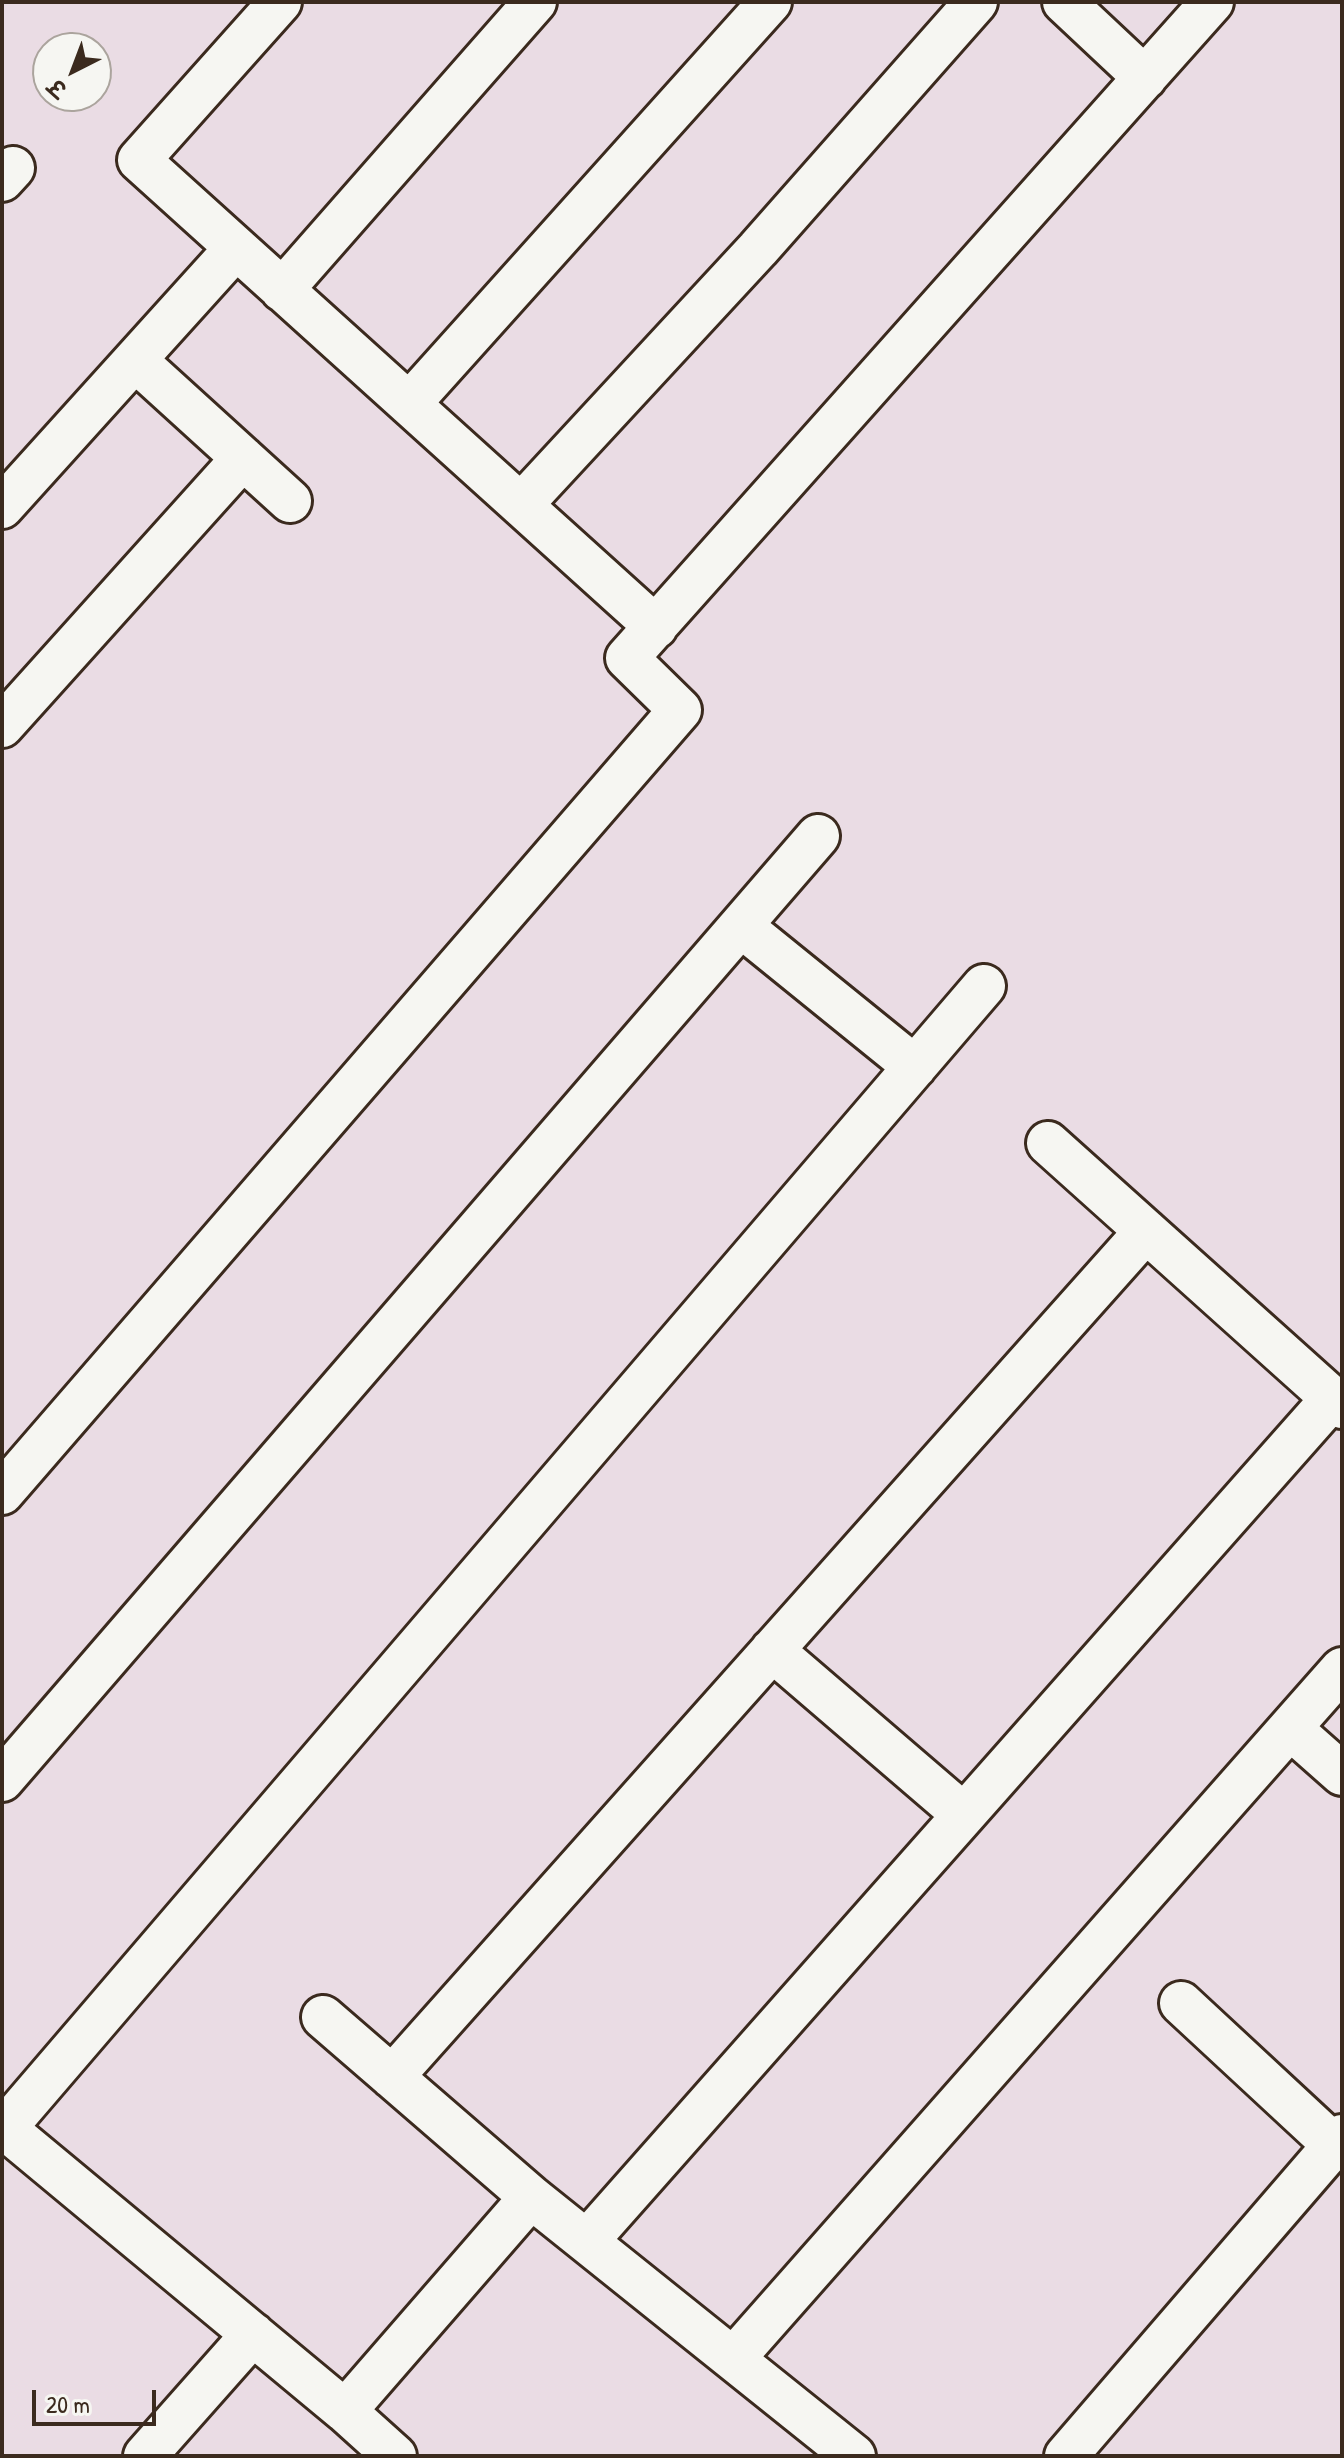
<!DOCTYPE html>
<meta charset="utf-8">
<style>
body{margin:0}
#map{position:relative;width:1344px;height:2458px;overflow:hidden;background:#eadce4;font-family:"Patrick Hand","Playpen Sans Deva",sans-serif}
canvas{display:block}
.frame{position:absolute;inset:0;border:4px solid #3b2a1e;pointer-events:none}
.north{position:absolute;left:32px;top:32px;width:80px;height:80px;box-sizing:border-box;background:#f6f6f2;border:2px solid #aba49d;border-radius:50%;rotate:222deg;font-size:22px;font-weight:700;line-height:32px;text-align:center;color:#3b2a1e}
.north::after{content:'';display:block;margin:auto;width:28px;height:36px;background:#3b2a1e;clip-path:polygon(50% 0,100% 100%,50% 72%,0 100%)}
.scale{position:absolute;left:32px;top:2390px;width:124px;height:36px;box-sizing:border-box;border:4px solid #3b2a1e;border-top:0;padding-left:10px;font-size:24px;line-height:28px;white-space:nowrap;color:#3b2a1e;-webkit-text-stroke:6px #f6f6f2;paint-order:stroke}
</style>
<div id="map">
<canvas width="1344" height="2458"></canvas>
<div class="frame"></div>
<div class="north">उ</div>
<div class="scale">20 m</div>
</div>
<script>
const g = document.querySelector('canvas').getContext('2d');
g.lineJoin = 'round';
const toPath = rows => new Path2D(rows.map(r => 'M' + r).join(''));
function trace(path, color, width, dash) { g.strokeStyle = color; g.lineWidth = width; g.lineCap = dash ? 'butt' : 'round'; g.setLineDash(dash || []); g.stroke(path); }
const minor = toPath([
 [280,2,139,160,656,627],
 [1064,2,1145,78],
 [2,180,13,168],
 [282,290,535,2],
 [135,360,290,501],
 [409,404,770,2],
 [521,505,758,249,976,2],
 [2,507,236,248],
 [2,726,243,458],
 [741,926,915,1067],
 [1048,1143,1342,1407],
 [2,1493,680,710,627,658,1212,2],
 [772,1650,964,1815],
 [1290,1728,1342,1774],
 [2,1780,818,836],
 [1181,2003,1334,2145],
 [323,2017,531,2197,854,2456],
 [392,2077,1146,1231],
 [2,2126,345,2411,395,2456],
 [5,2128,984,986],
 [587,2241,1332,1399],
 [733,2359,1342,1669],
 [345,2411,531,2197],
 [145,2456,253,2334],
 [1066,2456,1342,2136]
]);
trace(minor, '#3b2a1e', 48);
trace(minor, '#f6f6f2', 42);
</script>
